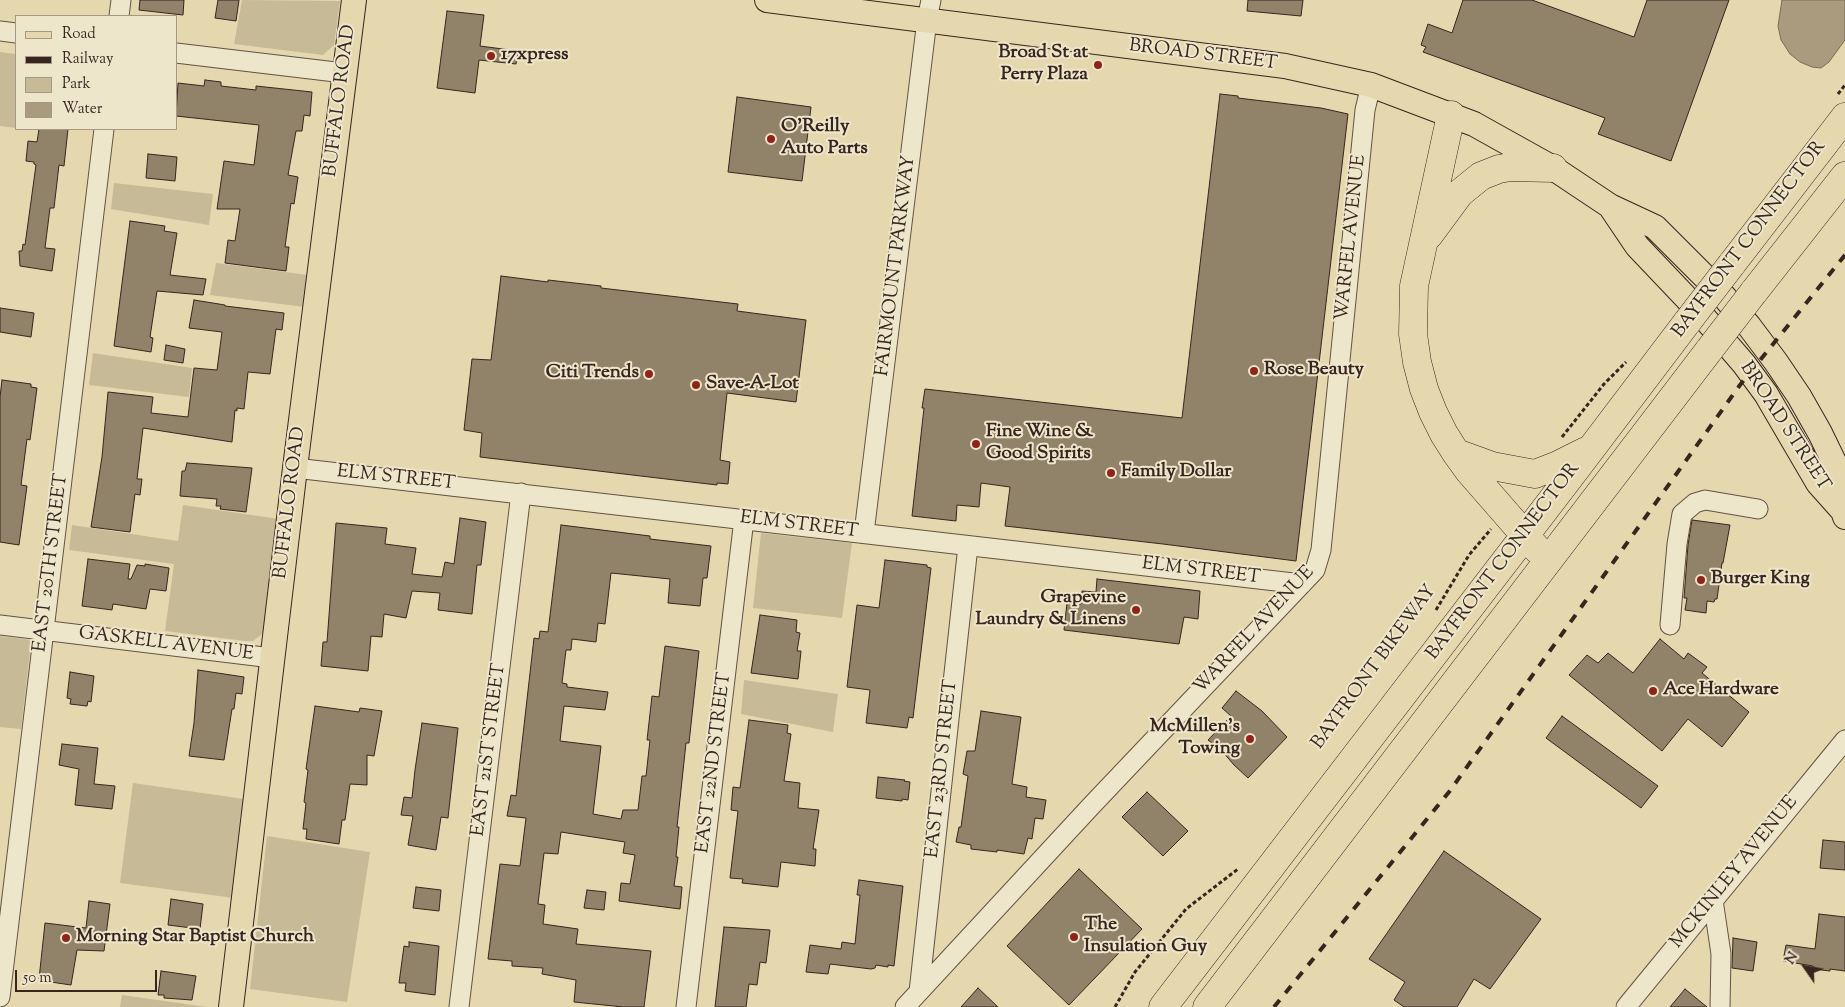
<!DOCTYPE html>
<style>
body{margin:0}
#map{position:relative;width:1845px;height:1007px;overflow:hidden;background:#e5d8af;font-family:"Sorts Mill Goudy",serif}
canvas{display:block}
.legend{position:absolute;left:15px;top:15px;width:162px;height:115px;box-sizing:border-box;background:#eee6cb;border:1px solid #a59986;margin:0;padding:6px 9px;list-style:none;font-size:15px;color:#37251f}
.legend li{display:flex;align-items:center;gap:10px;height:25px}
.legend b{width:25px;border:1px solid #a59986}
.north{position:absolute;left:1780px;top:942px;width:50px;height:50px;-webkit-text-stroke:4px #eee6cb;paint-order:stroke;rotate:303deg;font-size:14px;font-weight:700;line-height:20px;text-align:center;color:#37251f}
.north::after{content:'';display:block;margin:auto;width:18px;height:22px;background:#37251f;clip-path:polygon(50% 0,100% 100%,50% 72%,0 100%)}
.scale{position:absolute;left:15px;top:970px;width:142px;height:22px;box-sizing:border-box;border:2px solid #37251f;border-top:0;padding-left:6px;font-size:15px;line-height:18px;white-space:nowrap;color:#37251f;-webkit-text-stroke:4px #eee6cb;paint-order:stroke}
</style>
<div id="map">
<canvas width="1845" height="1007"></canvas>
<ul class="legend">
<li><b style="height:6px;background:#e5d8af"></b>Road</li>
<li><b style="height:6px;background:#37251f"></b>Railway</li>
<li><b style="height:14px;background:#c7ba97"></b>Park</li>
<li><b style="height:14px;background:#aa9b7e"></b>Water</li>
</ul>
<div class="north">N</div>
<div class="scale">50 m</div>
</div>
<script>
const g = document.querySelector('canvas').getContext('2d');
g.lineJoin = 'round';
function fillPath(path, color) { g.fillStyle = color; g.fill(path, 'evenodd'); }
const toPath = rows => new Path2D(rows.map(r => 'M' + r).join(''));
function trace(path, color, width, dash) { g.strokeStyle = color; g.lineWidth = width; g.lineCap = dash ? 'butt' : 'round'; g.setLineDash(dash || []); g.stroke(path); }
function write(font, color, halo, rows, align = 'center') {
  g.font = font + ' "Sorts Mill Goudy",serif'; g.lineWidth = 4; g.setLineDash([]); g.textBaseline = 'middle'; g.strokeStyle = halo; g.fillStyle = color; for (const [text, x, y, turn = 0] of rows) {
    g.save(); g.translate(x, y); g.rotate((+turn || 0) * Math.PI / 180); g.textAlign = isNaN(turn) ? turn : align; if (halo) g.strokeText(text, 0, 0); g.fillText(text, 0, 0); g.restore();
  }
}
fillPath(toPath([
 [242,0,340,1,334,45,323,55,234,44],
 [0,52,16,54,16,128,0,126],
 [114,183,213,194,209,225,111,209],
 [216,263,308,275,305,307,210,295],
 [93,353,192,368,189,397,89,385],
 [183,505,279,519,264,630,262,634,253,641,245,641,165,631,174,564,69,550,72,525,178,541],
 [761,533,852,543,842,618,753,608],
 [0,636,24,639,29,640,31,643,21,729,0,727],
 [744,680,838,694,833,732,741,714],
 [133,783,244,799,234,898,120,883],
 [267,836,370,852,347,1002,250,989],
 [122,995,207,1007,120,1007]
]), '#c7ba97');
const water = toPath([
 [1782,0,1845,0,1845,40,1829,62,1821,68,1812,67,1800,62,1790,54,1781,40,1778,26,1782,0]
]);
fillPath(water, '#aa9b7e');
trace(water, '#7c6c58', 1);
const building = toPath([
 [140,0,184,0,183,15,139,10,140,0],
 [218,0,239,0,236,21,215,18,218,0],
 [1248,0,1303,0,1301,16,1247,11,1248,0],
 [1463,0,1532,0,1634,37,1647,0,1729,0,1671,161,1598,134,1605,118,1423,52,1426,47,1421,45,1428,24,1452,33,1463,0],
 [447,11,484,15,480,46,518,51,516,64,479,60,475,93,437,88,447,11],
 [205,80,221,82,221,86,256,90,256,86,312,92,310,116,304,115,302,131,296,131,288,175,298,177,294,204,291,203,285,247,289,247,286,271,225,263,228,240,235,241,240,209,217,209,224,161,254,165,259,125,176,116,178,83,204,86,205,80],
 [1220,94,1238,96,1238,98,1321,108,1348,114,1296,561,1163,544,1005,526,1010,487,981,483,979,507,957,505,956,521,912,516,924,408,922,408,925,389,1182,418,1220,94],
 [737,97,811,107,802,181,728,172,737,97],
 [39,129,68,129,64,166,59,165,54,208,50,208,45,248,55,249,52,271,20,266,19,251,22,251,23,244,25,245,36,165,34,164,34,162,26,161,28,141,37,142,39,129],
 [148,154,177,157,175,181,146,178,148,154],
 [130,221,165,226,164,231,177,233,170,275,206,279,203,295,157,291,150,337,153,338,151,352,114,346,130,221],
 [501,276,548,282,548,280,601,286,601,288,738,304,737,311,806,320,796,402,727,393,720,460,730,462,728,484,717,483,717,485,480,457,482,433,464,430,472,359,491,360,501,276],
 [194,300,225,305,225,306,284,313,282,330,276,329,270,374,248,372,244,409,237,408,237,411,235,410,232,442,143,428,137,479,142,479,140,495,135,494,130,532,91,527,102,457,108,392,153,397,151,413,188,417,194,368,217,370,222,332,189,328,194,300],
 [0,308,34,313,31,337,0,332,0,308],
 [166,345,185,349,183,363,164,360,166,345],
 [2,380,31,384,31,387,37,388,30,440,27,439,21,485,27,486,19,545,0,542,0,397,2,380],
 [187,463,252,468,246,512,220,509,221,506,216,506,217,499,180,496,182,471,185,471,187,463],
 [460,518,486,522,481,565,477,565,472,614,438,610,440,593,412,591,406,618,384,614,382,637,371,636,368,671,321,666,323,642,327,642,336,523,387,528,385,544,416,548,412,574,442,577,445,562,454,564,460,518],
 [1692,520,1730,525,1723,563,1722,563,1717,599,1715,599,1714,602,1707,601,1706,613,1685,610,1687,598,1684,598,1688,545,1692,520],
 [561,525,650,536,650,539,711,546,707,578,703,578,700,606,668,603,670,579,611,573,605,624,598,623,596,642,572,639,571,650,566,650,562,683,567,684,567,687,608,692,605,710,564,706,560,741,601,746,593,814,621,819,623,810,638,810,642,776,646,776,650,740,647,740,652,696,659,697,665,646,699,651,689,743,686,743,677,827,679,827,676,857,678,857,674,886,682,887,680,909,619,901,621,883,630,884,635,855,623,853,625,842,561,832,558,854,544,853,538,904,545,905,543,924,578,929,576,944,651,951,644,1007,624,1007,574,1002,576,980,542,974,543,968,512,966,512,961,488,959,500,864,520,866,526,818,507,816,511,795,516,796,534,638,539,639,540,631,548,632,561,525],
 [88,559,130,564,128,579,131,579,137,565,145,566,145,564,169,568,166,591,150,589,146,609,113,604,112,610,82,606,88,559],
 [885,560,927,565,927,567,931,568,913,718,909,717,907,728,866,723,870,690,847,687,857,605,879,608,885,560],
 [1097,579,1200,591,1198,619,1184,617,1179,644,1064,630,1067,603,1081,604,1082,591,1096,592,1097,579],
 [760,615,797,620,796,632,800,633,797,651,801,651,798,679,751,673,760,615],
 [1660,639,1684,659,1688,653,1707,667,1702,673,1749,712,1722,747,1688,719,1662,751,1569,675,1587,655,1598,663,1608,653,1633,673,1660,639],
 [198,670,244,677,242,694,236,693,234,709,232,709,224,760,189,756,194,723,198,670],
 [70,672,94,676,91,702,88,701,87,706,70,704,71,699,67,698,70,672],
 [1236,691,1262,711,1287,737,1248,778,1234,765,1222,751,1208,740,1231,716,1222,708,1236,691],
 [315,706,359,712,360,708,382,711,374,756,367,755,367,785,350,784,345,820,342,820,339,844,306,839,307,829,303,829,306,803,304,802,308,770,306,769,315,706],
 [981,711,1021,717,1012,784,1027,787,1026,797,1046,800,1043,819,1035,818,1032,839,1028,838,1024,854,997,850,997,852,971,849,971,845,956,842,959,827,961,827,968,776,963,774,967,751,975,751,981,711],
 [1562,716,1658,786,1641,808,1546,738,1562,716],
 [749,720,788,725,787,733,791,734,784,781,800,783,798,808,819,810,813,849,816,849,815,866,781,862,778,887,742,883,743,879,730,878,738,811,731,810,733,787,740,788,749,720],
 [422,723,458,728,448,818,441,817,436,850,408,845,413,816,401,815,404,797,412,798,415,770,422,723],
 [62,744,98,748,94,784,115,786,112,809,75,805,79,769,59,765,62,744],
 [878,777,905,780,904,781,910,782,908,800,902,799,902,801,876,798,878,777],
 [1147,792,1188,831,1163,856,1122,817,1147,792],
 [1823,840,1845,842,1845,870,1820,868,1823,840],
 [1444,851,1541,919,1490,989,1474,979,1457,1007,1404,1007,1394,1000,1405,982,1369,959,1444,851],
 [1079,869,1142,929,1069,1005,1007,946,1079,869],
 [859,880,903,886,894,966,888,965,888,967,876,965,875,968,871,969,830,964,828,974,806,972,810,945,841,949,842,942,855,944,860,895,857,895,859,880],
 [416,887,441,890,439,911,413,908,416,887],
 [587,890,606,892,604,910,584,908,587,890],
 [171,899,203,904,200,929,168,925,171,899],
 [89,901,110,904,104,951,77,950,71,985,44,981,45,980,39,979,45,923,86,928,89,901],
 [1819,914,1845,917,1845,971,1830,969,1830,971,1813,969,1813,966,1783,961,1786,945,1815,949,1819,914],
 [724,927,770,930,766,963,760,962,757,985,749,984,746,1007,715,1007,724,927],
 [1733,938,1757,942,1753,971,1732,968,1733,938],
 [409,942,439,946,435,995,405,991,406,983,399,983,404,946,409,947,409,942],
 [161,971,196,976,192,1000,164,998,164,995,158,995,161,971],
 [978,988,998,1007,961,1007,978,988],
 [1685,989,1707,1007,1670,1007,1685,989]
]);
fillPath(building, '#91826a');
trace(building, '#37251f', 1);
const minor = toPath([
 [119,16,121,0],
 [0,31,16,33],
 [176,53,344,73],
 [295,468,1302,584],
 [864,533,927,20,931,0],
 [0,625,272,658],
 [1670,625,1677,544,1682,514,1695,503,1705,500,1758,509],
 [1713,900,1721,954,1720,1007],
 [919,992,968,546],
 [0,997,104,129],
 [459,1007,521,493],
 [686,1007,744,519],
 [905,1007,1092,805,1315,570,1321,550,1365,110,1371,85],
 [1626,1007,1845,740]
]);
const major = toPath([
 [767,0,1285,66,1371,85,1474,124,1553,168,1610,206,1655,227,1721,293,1749,326,1776,362,1799,396,1820,433,1839,472,1843,511,1845,517],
 [1610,206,1637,246,1695,307,1744,364,1766,394,1818,483,1843,511],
 [231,1007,295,468,354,0]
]);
const highway = toPath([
 [1451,115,1414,286,1413,334,1417,362,1424,389,1433,412,1444,434,1456,453,1469,471,1537,549],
 [1429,235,1460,193,1481,176,1499,169,1510,167,1553,168],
 [1731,265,1845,117],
 [1753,293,1845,176],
 [1456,453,1492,466,1535,474,1558,465,1586,451],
 [1163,1007,1569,478,1688,321],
 [1207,1007,1710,349]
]);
trace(minor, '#625243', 21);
trace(major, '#37251f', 26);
trace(highway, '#37251f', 29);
trace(toPath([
 [1838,94,1845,85],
 [1562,437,1604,384,1626,362],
 [1436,610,1469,555,1491,529],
 [1115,1007,1135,972,1186,909,1238,869]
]), '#37251f', 3, [4, 2.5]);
trace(minor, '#eee6cb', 19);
trace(major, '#e5d8af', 24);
trace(highway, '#e5d8af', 28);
trace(toPath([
 [1274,1007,1449,792,1740,385,1845,255]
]), '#37251f', 4, [9, 9]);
const highwayBridge = toPath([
 [1688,321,1731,265],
 [1710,349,1753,293]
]);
trace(highwayBridge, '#37251f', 29, []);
trace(highwayBridge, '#e5d8af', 28);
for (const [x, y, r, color] of [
 [491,56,5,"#8f2418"],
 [1098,65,5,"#8f2418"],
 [771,139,5,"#8f2418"],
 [1254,371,5,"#8f2418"],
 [649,374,5,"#8f2418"],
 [696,385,5,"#8f2418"],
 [976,444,5,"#8f2418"],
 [1111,473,5,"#8f2418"],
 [1701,580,5,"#8f2418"],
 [1136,610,5,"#8f2418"],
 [1653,691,5,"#8f2418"],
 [1250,739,5,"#8f2418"],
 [1074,937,5,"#8f2418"],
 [66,938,5,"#8f2418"]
]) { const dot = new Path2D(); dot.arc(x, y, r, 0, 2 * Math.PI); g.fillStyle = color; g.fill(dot); trace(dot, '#eee6cb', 2); }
write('bold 19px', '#37251f', '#eee6cb', [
 ["Broad St at",1088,54,"right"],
 ["Perry Plaza",1088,76,"right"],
 ["17xpress",501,56],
 ["O'Reilly",781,128],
 ["Auto Parts",781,150],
 ["Rose Beauty",1264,371],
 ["Citi Trends",639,374,"right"],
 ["Save-A-Lot",706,385],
 ["Fine Wine &",986,433],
 ["Good Spirits",986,455],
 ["Family Dollar",1121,473],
 ["Burger King",1711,580],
 ["Grapevine",1126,599,"right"],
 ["Laundry & Linens",1126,621,"right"],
 ["Ace Hardware",1663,691],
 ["McMillen's",1240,728,"right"],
 ["Towing",1240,750,"right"],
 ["The",1084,926],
 ["Insulation Guy",1084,948],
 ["Morning Star Baptist Church",76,938]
], 'left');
write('19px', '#37251f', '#eee6cb', [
 ["BROAD STREET",1203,56,7],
 ["BUFFALO ROAD",341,101,-83],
 ["WARFEL AVENUE",1352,238,-84],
 ["BAYFRONT CONNECTOR",1750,240,-53],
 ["FAIRMOUNT PARKWAY",897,266,-83],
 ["BROAD STREET",1784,427,57],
 ["ELM STREET",396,479,6],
 ["BUFFALO ROAD",291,503,-83],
 ["ELM STREET",799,526,7],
 ["BAYFRONT CONNECTOR",1504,562,-53],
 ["EAST 20TH STREET",52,563,-83],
 ["ELM STREET",1201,572,7],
 ["WARFEL AVENUE",1255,631,-47],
 ["GASKELL AVENUE",166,645,7],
 ["BAYFRONT BIKEWAY",1375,668,-54],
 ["EAST 21ST STREET",490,750,-83],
 ["EAST 22ND STREET",715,763,-83],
 ["EAST 23RD STREET",943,769,-84],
 ["MCKINLEY AVENUE",1735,873,-51]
]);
</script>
